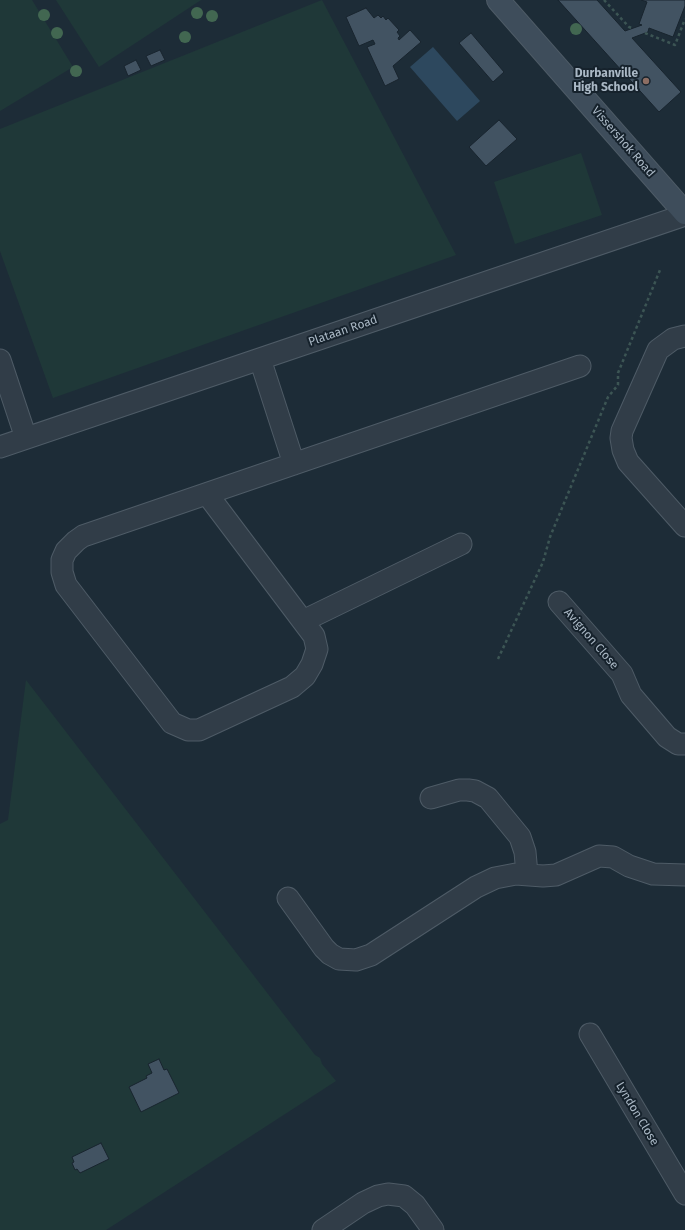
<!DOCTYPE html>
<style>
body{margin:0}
canvas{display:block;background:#1d2c37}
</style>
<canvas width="685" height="1230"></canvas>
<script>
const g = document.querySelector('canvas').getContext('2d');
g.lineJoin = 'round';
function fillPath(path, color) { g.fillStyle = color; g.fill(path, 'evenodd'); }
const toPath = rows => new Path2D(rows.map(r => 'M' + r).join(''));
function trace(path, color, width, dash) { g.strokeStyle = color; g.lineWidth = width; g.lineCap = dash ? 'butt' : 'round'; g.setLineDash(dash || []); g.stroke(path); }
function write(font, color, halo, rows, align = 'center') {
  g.font = font + ' "Fira Sans",sans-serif'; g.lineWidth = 4; g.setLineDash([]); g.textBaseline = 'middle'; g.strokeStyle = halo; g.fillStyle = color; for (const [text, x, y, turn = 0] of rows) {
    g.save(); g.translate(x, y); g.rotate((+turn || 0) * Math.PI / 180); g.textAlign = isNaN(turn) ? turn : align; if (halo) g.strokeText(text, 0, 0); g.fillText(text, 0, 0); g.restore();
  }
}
fillPath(toPath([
 [0,0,32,0,73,67,0,111],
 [56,0,201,0,99,67],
 [322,0,456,255,53,398,0,251,0,129],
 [581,153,602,215,515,244,494,182],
 [26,680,315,1055,320,1058,322,1064,336,1081,106,1230,0,1230,0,824,8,820]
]), '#1f3838');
fillPath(toPath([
 [433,47,480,101,457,121,410,67]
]), '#2d485e');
const building = toPath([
 [558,0,597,0,625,31,642,25,639,24,647,2,641,0,685,0,685,6,673,37,649,28,648,32,632,38,681,92,659,112,558,0],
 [366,8,374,18,378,15,381,18,383,16,386,20,388,18,399,30,397,32,400,36,398,38,399,40,410,30,421,42,393,66,399,79,385,86,367,47,375,44,373,40,359,46,346,17,366,8],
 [471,33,504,72,493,82,459,43,471,33],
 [160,50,165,60,151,66,146,56,160,50],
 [136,60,141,70,128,76,124,66,136,60],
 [499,120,517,139,486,166,469,147,499,120],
 [159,1059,164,1070,167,1069,179,1093,141,1112,129,1087,147,1078,146,1076,152,1073,148,1064,159,1059],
 [101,1143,109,1159,80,1173,77,1169,75,1170,72,1163,74,1162,72,1157,101,1143]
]);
fillPath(building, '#425362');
trace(building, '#18242e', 1);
const minor = toPath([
 [685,336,673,339,658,350,622,431,621,438,623,450,628,462,685,526],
 [260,359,294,464],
 [0,360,26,438],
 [0,447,685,215],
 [207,494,314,636,317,649,312,664,305,676,292,687,199,730,188,730,172,723,66,585,62,572,62,560,66,551,76,541,83,536,580,366],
 [559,602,622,674,631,695,667,737,678,744,685,744],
 [303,621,461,544],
 [431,798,459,790,468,790,475,791,488,798,520,837,525,852,527,874],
 [288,898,324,948,330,954,339,959,356,960,371,955,476,887,495,878,516,874,543,876,556,875,599,856,613,857,629,866,653,874,685,875],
 [590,1034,685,1194],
 [323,1230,363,1203,378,1196,388,1194,404,1196,415,1205,433,1230]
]);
const secondary = toPath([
 [498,0,685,213]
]);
trace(minor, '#4e5b66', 23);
trace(secondary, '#4e5b66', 24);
trace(toPath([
 [604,0,629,27,632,28],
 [645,33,675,45,685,19],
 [498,659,543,562,550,537,608,397,618,385,618,373,660,270]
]), '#3c5554', 2.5, [3, 3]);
trace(minor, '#313d48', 21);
trace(secondary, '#3e4d5b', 22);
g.fillStyle = '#426751';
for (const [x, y] of [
 [197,13],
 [44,15],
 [212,16],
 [576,29],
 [57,33],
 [185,37],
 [76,71]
]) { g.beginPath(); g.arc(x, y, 6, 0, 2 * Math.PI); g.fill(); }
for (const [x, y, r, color] of [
 [646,81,4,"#8d6e63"]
]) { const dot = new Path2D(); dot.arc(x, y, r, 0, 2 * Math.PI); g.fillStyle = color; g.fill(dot); trace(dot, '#16222c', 1.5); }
write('bold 12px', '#aab8c5', '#16222c', [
 ["Durbanville",638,74],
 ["High School",638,88]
], 'right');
write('12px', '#aab8c5', '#16222c', [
 ["Vissershok Road",623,142,49],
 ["Plataan Road",343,331,-19],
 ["Avignon Close",591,639,49],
 ["Lyndon Close",637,1114,59]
]);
</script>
